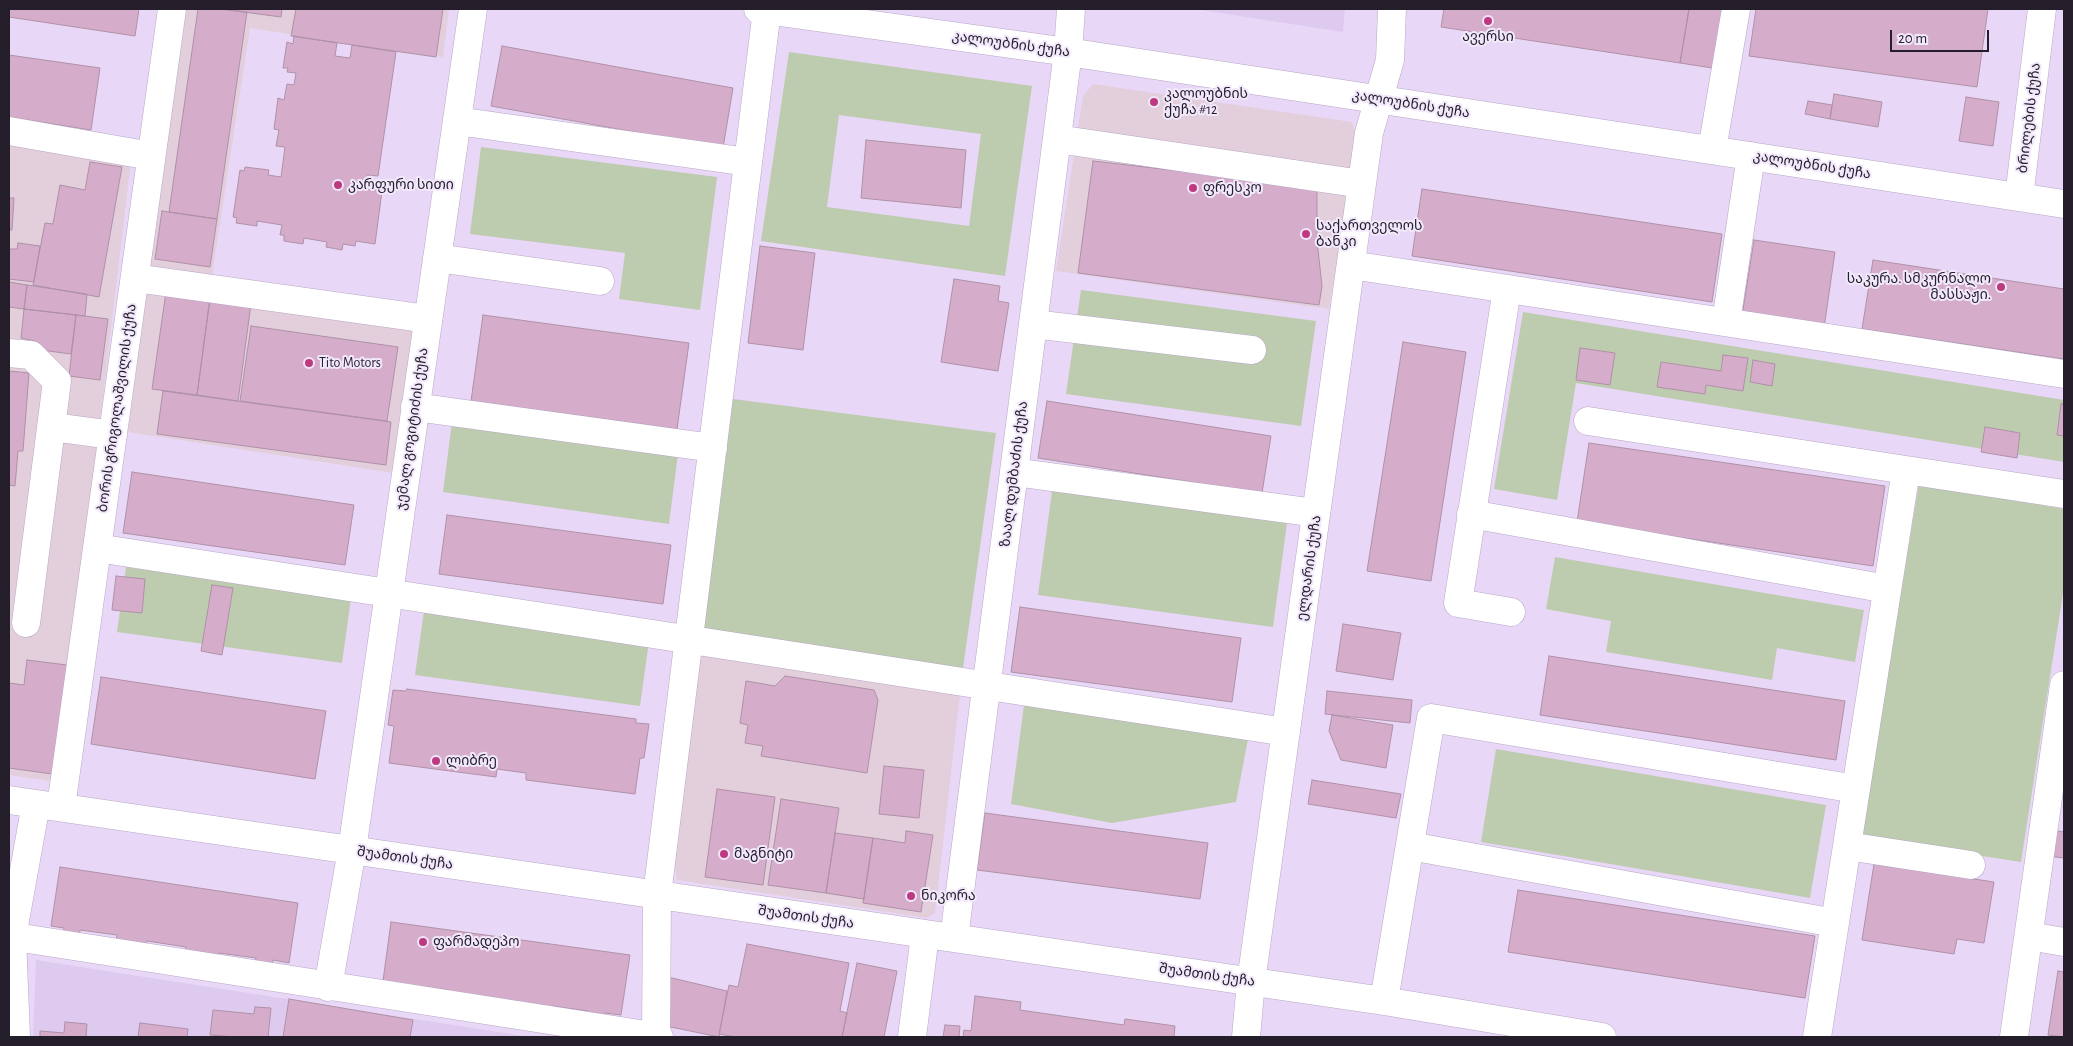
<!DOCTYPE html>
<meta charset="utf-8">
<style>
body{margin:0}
#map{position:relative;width:2073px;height:1046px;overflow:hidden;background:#e9d7f7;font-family:"Alegreya Sans",sans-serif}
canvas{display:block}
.frame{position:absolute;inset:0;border:10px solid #241e2a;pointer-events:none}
.scale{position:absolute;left:1890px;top:30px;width:99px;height:22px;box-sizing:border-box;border:2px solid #241e2a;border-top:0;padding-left:6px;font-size:15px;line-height:18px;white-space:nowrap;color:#241e2a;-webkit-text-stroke:4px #f2e8fb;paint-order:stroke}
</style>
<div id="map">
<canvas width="2073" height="1046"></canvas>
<div class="frame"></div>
<div class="scale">20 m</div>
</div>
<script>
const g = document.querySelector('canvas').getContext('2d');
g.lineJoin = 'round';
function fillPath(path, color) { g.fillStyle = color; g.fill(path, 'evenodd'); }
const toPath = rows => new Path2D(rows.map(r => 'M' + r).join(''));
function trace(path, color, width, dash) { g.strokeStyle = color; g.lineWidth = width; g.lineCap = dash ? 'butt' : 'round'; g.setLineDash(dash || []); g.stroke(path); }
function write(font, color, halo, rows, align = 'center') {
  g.font = font + ' "Alegreya Sans","Noto Sans Georgian",sans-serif'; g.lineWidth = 4; g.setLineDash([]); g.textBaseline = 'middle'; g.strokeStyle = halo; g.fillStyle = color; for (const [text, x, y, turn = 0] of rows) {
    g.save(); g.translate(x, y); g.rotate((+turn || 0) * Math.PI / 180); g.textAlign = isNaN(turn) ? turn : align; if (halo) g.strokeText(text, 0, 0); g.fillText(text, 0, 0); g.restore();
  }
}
fillPath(toPath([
 [185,9,449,9,443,57,250,28,212,275,149,266],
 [1093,84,1352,122,1357,138,1329,309,1056,271,1083,96],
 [9,141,131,161,57,782,9,775],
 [148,283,414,324,394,473,128,432],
 [702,629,963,668,935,913,927,918,677,880,673,853]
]), '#e3cedc');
fillPath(toPath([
 [1195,9,1345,9,1343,32],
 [36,960,524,1036,524,1037,33,1037]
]), '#dec9ef');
fillPath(toPath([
 [789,52,1032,86,1005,276,761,241],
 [839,115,981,134,969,226,827,207],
 [481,147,717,177,700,310,619,299,625,253,470,234],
 [1081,290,1316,321,1301,426,1066,394],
 [1523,312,2064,400,2064,462,1576,383,1557,500,1494,489],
 [733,399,996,433,963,668,702,629],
 [452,422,678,454,669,524,443,492],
 [1919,484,2064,509,2064,587,2021,862,1860,837],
 [1052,491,1287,523,1273,627,1038,595],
 [1555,557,1864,610,1855,662,1777,648,1772,680,1606,652,1611,621,1546,609],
 [126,567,351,599,342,663,117,632],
 [424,611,649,641,640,706,415,675],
 [1024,705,1248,739,1236,802,1112,823,1011,804],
 [1496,749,1826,805,1810,898,1481,842]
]), '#bdccae');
const building = toPath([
 [9,9,139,9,135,36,9,17,9,9],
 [198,9,221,9,247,12,217,219,169,212,198,9],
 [221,9,282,9,281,17,221,9],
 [296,9,443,9,436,57,291,36,296,9],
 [1444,9,1689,9,1680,63,1441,27,1444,9],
 [1689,9,1722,9,1719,69,1680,63,1689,9],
 [1756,9,1988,9,1977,87,1749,56,1756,9],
 [294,36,337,43,335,56,350,58,352,45,396,52,378,176,367,175,365,189,382,191,375,244,356,241,355,246,343,244,342,250,326,247,327,242,304,238,303,244,284,241,284,235,280,235,282,225,257,221,257,226,236,223,237,218,233,217,240,170,244,171,245,167,269,170,268,175,281,177,285,147,276,146,279,130,274,129,278,98,284,100,287,84,294,85,296,73,287,72,288,68,283,68,287,42,293,44,294,36],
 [502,46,733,88,723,148,491,106,502,46],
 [9,55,100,68,91,130,9,117,9,55],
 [1834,94,1882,102,1878,127,1830,119,1834,94],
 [1966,97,1999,102,1993,146,1959,141,1966,97],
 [1808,101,1832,105,1830,119,1805,114,1808,101],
 [866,140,966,150,961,208,861,198,866,140],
 [1093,161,1317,187,1317,241,1322,286,1319,305,1078,273,1093,161],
 [90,162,122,167,99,297,33,285,45,223,53,224,60,185,85,190,90,162],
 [1422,189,1722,234,1712,302,1412,256,1422,189],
 [9,198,14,198,12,230,9,230,9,198],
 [162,211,217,219,210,267,155,259,162,211],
 [1754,240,1835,252,1824,328,1742,316,1754,240],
 [18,243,40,246,34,282,9,279,9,249,17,249,18,243],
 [760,246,815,253,803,350,748,343,760,246],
 [1873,260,2064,289,2064,359,1862,329,1873,260],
 [954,279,1000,286,998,301,1009,303,998,371,941,362,954,279],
 [9,282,27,285,24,309,9,307,9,282],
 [27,285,87,294,85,316,24,309,27,285],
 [166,292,210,298,197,395,152,389,166,292],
 [210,298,251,304,238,401,197,395,210,298],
 [24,309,76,315,71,354,34,349,35,341,21,338,24,309],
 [76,315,108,319,100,380,69,376,76,315],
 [483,315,689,343,677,429,471,401,483,315],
 [251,326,398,347,387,421,240,401,251,326],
 [1403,342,1466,352,1431,581,1367,571,1403,342],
 [1580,348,1615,353,1610,385,1576,380,1580,348],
 [1723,355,1748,358,1743,391,1706,385,1705,394,1657,387,1661,362,1721,371,1723,355],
 [1753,360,1775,364,1772,386,1750,382,1753,360],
 [9,371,29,373,23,451,18,451,15,486,9,485,9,371],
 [163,391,391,422,386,465,157,434,163,391],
 [1047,401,1271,436,1262,493,1038,458,1047,401],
 [2061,404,2064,404,2064,436,2057,435,2061,404],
 [1985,427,2020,433,2017,458,1981,452,1985,427],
 [1589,443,1885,486,1873,566,1577,522,1589,443],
 [132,472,354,505,345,565,123,533,132,472],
 [447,515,671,545,663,604,439,574,447,515],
 [116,576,145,579,142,613,112,610,116,576],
 [212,585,233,588,222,655,201,651,212,585],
 [1020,607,1241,638,1232,702,1011,672,1020,607],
 [1343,624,1401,633,1393,680,1336,671,1343,624],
 [1549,656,1845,701,1836,760,1540,715,1549,656],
 [27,660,67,665,52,774,9,768,9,683,24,685,27,660],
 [785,676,874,690,878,700,867,773,761,756,763,746,745,743,748,725,740,723,746,681,775,686,785,676],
 [101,677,326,711,315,779,91,744,101,677],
 [407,689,636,719,636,723,649,724,644,758,640,758,635,794,526,780,526,773,497,769,496,777,389,763,394,726,388,725,393,690,406,691,407,689],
 [1327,691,1412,700,1410,723,1325,714,1327,691],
 [1332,715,1393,725,1386,768,1341,760,1329,731,1332,715],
 [884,766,924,770,919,818,879,814,884,766],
 [1312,780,1401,794,1396,818,1308,804,1312,780],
 [717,789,775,797,763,885,705,877,717,789],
 [781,799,839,808,826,893,768,885,781,799],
 [985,813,1208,843,1200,899,977,870,985,813],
 [2052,830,2064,832,2064,858,2047,856,2052,830],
 [906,831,933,835,921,912,863,903,873,838,905,843,906,831],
 [835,833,873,838,864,899,826,893,835,833],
 [1874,864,1994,882,1984,943,1957,939,1954,954,1862,940,1874,864],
 [60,867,298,903,289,963,273,960,272,970,254,968,256,958,219,953,218,962,184,957,186,947,147,941,145,952,115,947,117,935,80,930,79,940,63,937,64,928,51,926,60,867],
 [1518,890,1815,936,1805,998,1508,952,1518,890],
 [391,922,630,955,621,1015,605,1013,604,1023,587,1021,588,1011,552,1006,550,1015,517,1010,518,1001,479,996,447,1002,449,990,412,985,411,994,383,981,391,922],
 [747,944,849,963,840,1011,847,1013,842,1037,736,1037,719,1034,729,985,738,987,747,944],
 [857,963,897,971,884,1037,842,1037,857,963],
 [2058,971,2064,972,2064,1037,2048,1035,2058,971],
 [668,977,727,991,719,1037,666,1026,668,977],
 [975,996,1021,1002,1020,1010,1124,1025,1125,1019,1175,1026,1174,1037,963,1037,964,1030,971,1031,975,996],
 [289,999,413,1020,410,1037,283,1037,289,999],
 [255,1007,271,1008,268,1037,236,1037,210,1035,213,1010,254,1014,255,1007],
 [65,1022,87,1024,86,1037,40,1037,40,1031,64,1033,65,1022],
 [140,1023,188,1029,187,1037,138,1037,140,1023],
 [945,1025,960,1026,959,1037,943,1037,945,1025]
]);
fillPath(building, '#d5adcb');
trace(building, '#af91a7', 1);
const minor = toPath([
 [758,9,1068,52,2064,204],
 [457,121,748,162],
 [9,131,151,156],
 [1057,139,1362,184],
 [1712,150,1736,9],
 [2019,197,2042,9],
 [437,258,600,281],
 [1351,265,2064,374],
 [135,278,428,319],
 [1507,289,1458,603,1511,612],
 [1726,322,1751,156],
 [1033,324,1252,350],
 [9,353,31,355,57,381,26,623],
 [415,407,713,448],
 [1588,421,1906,470],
 [52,427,113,435],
 [1014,472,1316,513],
 [1471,514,1887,589],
 [97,548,1286,732],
 [9,800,1384,1001,1602,1037],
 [61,807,172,9],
 [1410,846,1835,923],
 [1847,846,1971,865],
 [9,936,659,1037],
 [2029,936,2064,942],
 [954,938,1068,52,1071,9],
 [328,987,352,850,473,9],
 [1384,1001,1431,718,1856,789],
 [16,1037,12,937,36,804],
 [656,1037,657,895,767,10],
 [912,1037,925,935],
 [1246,1037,1251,982,1369,133,1390,60,1392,9],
 [1817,1037,1906,470,2064,494],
 [2014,1037,2064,685]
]);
trace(minor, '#b7a7c5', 29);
trace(minor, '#fff', 28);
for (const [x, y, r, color] of [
 [1488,21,5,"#be3a80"],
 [1154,102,5,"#be3a80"],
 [338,185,5,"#be3a80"],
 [1193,188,5,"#be3a80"],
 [1306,234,5,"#be3a80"],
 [2001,287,5,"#be3a80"],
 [309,363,5,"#be3a80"],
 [436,761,5,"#be3a80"],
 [724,854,5,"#be3a80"],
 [911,896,5,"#be3a80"],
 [423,942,5,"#be3a80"]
]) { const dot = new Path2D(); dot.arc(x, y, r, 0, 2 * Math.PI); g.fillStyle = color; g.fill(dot); trace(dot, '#f2e8fb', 2); }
write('14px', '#241e2a', '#f2e8fb', [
 ["ავერსი",1488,37,"center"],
 ["კალოუბნის",1164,94],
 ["ქუჩა #12",1164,110],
 ["კარფური სითი",348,185],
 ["ფრესკო",1203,188],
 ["საქართველოს",1316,226],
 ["ბანკი",1316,242],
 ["საკურა. სმკურნალო",1991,279,"right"],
 ["მასსაჟი.",1991,295,"right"],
 ["Tito Motors",319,363],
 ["ლიბრე",446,761],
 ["მაგნიტი",734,854],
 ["ნიკორა",921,896],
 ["ფარმადეპო",433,942]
], 'left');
write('14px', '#241e2a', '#f2e8fb', [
 ["კალოუბნის ქუჩა",1011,44,8],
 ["კალოუბნის ქუჩა",1411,104,9],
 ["ბრილების ქუჩა",2029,118,-83],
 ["კალოუბნის ქუჩა",1812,165,9],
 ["ბორის გრიგოლაშვილის ქუჩა",117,408,-82],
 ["ჯემალ გოგიტიძის ქუჩა",412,429,-82],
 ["ზაალ დუმბაძის ქუჩა",1014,474,-83],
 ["ელდარის ქუჩა",1309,568,-82],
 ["შუამთის ქუჩა",405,858,8],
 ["შუამთის ქუჩა",806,917,8],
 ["შუამთის ქუჩა",1207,975,8]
]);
</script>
